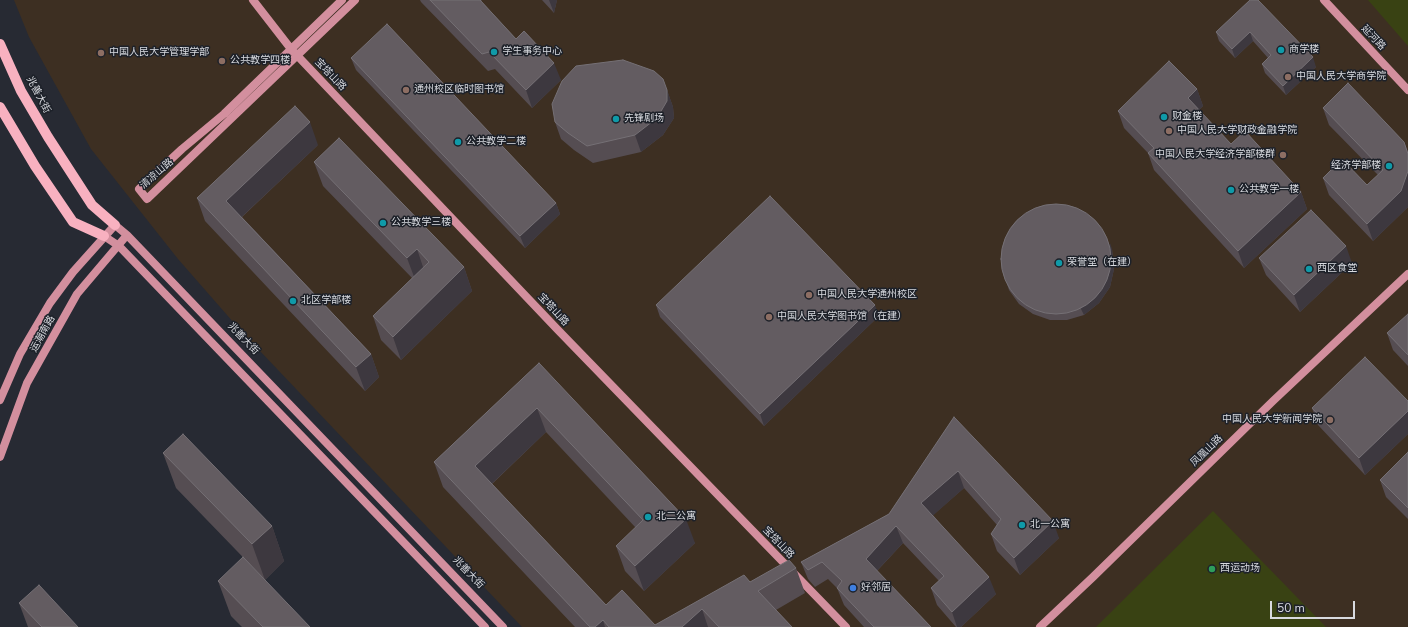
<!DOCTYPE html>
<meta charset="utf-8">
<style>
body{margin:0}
#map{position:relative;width:1408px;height:627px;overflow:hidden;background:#272a33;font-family:"Nunito Sans",sans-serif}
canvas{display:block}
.scale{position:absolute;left:1270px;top:601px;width:85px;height:18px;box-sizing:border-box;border:2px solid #d8dadf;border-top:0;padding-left:5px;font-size:12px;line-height:14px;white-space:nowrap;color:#d8dadf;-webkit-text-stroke:3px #1d2129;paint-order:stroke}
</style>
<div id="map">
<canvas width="1408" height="627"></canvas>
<div class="scale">50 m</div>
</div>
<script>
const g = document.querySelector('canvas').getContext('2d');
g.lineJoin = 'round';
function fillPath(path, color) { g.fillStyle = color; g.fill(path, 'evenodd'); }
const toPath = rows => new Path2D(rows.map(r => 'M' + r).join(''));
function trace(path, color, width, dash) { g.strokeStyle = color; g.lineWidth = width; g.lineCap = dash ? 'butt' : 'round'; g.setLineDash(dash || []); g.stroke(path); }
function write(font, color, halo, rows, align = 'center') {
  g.font = font + ' "Nunito Sans","Noto Sans SC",sans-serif'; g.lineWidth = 3; g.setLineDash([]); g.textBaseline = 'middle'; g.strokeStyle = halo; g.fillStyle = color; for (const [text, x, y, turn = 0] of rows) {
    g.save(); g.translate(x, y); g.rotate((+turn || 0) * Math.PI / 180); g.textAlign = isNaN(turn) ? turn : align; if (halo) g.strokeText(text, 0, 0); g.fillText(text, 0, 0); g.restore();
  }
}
fillPath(toPath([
 [14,0,1408,0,1408,627,522,627,241,331,178,259,91,149,29,37]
]), '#3d2f22');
fillPath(toPath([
 [1368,0,1408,0,1408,46],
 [1213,511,1326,627,1096,627]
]), '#394213');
trace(toPath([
 [253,0,291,49,557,329,846,627],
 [342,0,224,114,182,149,139,189,147,199,355,0],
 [1324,0,1408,90],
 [104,236,119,246,485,627],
 [0,400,20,354,50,303,73,272,115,225,127,235,503,627],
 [0,457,27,383,77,294,127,235],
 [1040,627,1093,577,1273,401,1408,274]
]), '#d38f9e', 8);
trace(toPath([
 [0,44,21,91,48,137,92,205,115,225],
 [0,107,35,166,73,222,104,236]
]), '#f8b1c0', 10);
fillPath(toPath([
 [420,0,482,0,481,1,516,39,561,80,532,108,495,69,488,71,421,2],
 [542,0,557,0,554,13],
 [1250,0,1316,67,1286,95,1265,73,1262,64,1268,58,1253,41,1235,58,1219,41,1216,32],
 [351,58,556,203,560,214,525,248,356,70],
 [663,79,673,107,674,118,663,135,641,152,593,163,574,150,561,139,555,122],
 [1197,89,1203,106,1199,110,1231,144,1301,192,1307,209,1244,268,1154,170,1148,153,1124,128,1118,111],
 [1323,108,1404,142,1408,152,1408,207,1407,208,1373,241,1329,195,1323,178,1367,185,1378,175,1329,125],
 [318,145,242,217,371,354,379,377,365,391,205,221,197,198],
 [314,162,464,267,472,291,401,360,381,340,373,316,412,278,323,186],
 [1112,249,1114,269,1110,287,1099,303,1084,315,1067,320,1050,320,1033,314,1019,304,1009,290,1007,284],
 [1259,258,1352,263,1300,312,1266,275],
 [656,305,879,316,764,426,660,317],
 [1408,314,1408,366,1393,350,1387,333],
 [539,363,695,543,644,591,625,571,616,546,636,528,546,432,492,484,606,605,655,625,750,582,796,568,805,593,776,610,792,627,575,627,443,487,434,462],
 [1408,401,1408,434,1365,475,1318,425,1312,408],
 [954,417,1059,538,1020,575,997,551,991,534,997,525,964,488,933,515,996,594,961,627,956,627,937,605,931,588,939,581,903,543,877,571,931,627,864,627,844,605,837,588,828,579,815,587,808,579,801,562,889,514],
 [1408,452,1408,519,1386,497,1380,480],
 [163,453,272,526,284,561,265,580,176,488],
 [218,581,310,627,242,627,231,616],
 [19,603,78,627,28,627]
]), '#554d52');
fillPath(toPath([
 [549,0,557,0,554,13],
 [1250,32,1253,41,1235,58,1232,49],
 [1313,57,1316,67,1286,95,1283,86],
 [554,63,561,80,532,108,526,90],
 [1197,89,1203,106,1194,115,1188,98],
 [667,90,673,107,674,118,663,135,641,152,635,135],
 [310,122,318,145,234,224,226,201],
 [1408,171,1408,207,1407,208,1373,241,1367,224],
 [1301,192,1307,209,1244,268,1238,251],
 [556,203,560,214,525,248,520,236],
 [1110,243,1112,249,1114,269,1110,287,1099,303,1084,315,1081,309],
 [1346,246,1352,263,1300,312,1294,295],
 [417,249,425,273,416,282,407,258],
 [464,267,472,291,401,360,393,337],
 [875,305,879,316,764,426,760,414],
 [371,354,379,377,365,391,356,367],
 [537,408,546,432,484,491,475,466],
 [1408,411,1408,434,1365,475,1359,458],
 [958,471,964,488,928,520,921,503],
 [686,519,695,543,644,591,635,566],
 [1053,521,1059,538,1020,575,1014,558],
 [272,526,284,561,265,580,252,544],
 [896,526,903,543,872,576,866,559],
 [989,577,996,594,961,627,957,627,952,612],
 [702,609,708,627,682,627],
 [603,620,605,627,595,627]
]), '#3d383f');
const building = toPath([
 [430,0,480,0,516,39,524,31,554,63,526,90,489,52,482,54,430,0],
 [1250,0,1258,0,1313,57,1283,86,1262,64,1271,55,1250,32,1232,49,1216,32,1250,0],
 [387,24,556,203,520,236,351,58,387,24],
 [623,60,654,71,663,79,667,90,667,101,657,118,635,135,587,146,568,133,555,122,552,104,562,81,576,66,623,60],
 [1169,61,1197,89,1188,98,1231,144,1245,131,1301,192,1238,251,1148,153,1154,148,1118,111,1169,61],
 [1348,83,1404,142,1408,154,1408,171,1401,191,1367,224,1323,178,1342,159,1367,185,1383,170,1323,108,1348,83],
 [295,106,310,122,226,201,371,354,356,367,197,198,295,106],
 [339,138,464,267,393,337,373,316,429,262,417,249,407,258,314,162,339,138],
 [770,196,875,305,760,414,656,305,770,196],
 '1001 259a55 55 0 1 1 110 0a55 55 0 1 1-110 0Z',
 [1311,210,1346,246,1294,295,1259,258,1311,210],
 [1408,314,1408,355,1387,333,1408,314],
 [1365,357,1408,401,1408,411,1359,458,1312,408,1365,357],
 [539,363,686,519,635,566,616,546,643,520,537,408,475,466,606,605,622,590,655,625,744,575,750,582,789,560,796,568,758,591,792,627,719,627,702,609,682,627,609,627,603,620,595,627,590,627,434,462,539,363],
 [954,417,1053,521,1014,558,991,534,1001,519,958,471,921,503,989,577,952,612,931,588,944,576,896,526,866,559,931,627,874,627,837,588,842,581,822,562,808,570,801,562,889,514,954,417],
 [183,434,272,526,252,544,163,453,183,434],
 [1408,452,1408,508,1380,480,1408,452],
 [243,557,310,627,263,627,218,581,243,557],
 [39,585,78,627,42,627,19,603,39,585]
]);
fillPath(building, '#635c61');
trace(building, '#757075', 1);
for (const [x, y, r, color] of [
 [1281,50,4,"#0f9aa8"],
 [494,52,4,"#0f9aa8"],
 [101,53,4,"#8d6e63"],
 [222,61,4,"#8d6e63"],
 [1288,77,4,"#8d6e63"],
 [406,90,4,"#8d6e63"],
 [1164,117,4,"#0f9aa8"],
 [616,119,4,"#0f9aa8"],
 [1169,131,4,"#8d6e63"],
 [458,142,4,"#0f9aa8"],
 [1283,155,4,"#8d6e63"],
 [1389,166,4,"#0f9aa8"],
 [1231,190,4,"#0f9aa8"],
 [383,223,4,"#0f9aa8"],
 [1059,263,4,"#0f9aa8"],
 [1309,269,4,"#0f9aa8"],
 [809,295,4,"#8d6e63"],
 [293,301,4,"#0f9aa8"],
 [769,317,4,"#8d6e63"],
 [1330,420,4,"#8d6e63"],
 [648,517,4,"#0f9aa8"],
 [1022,525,4,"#0f9aa8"],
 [1212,569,4,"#2e9e5b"],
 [853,588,4,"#3f7fe0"]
]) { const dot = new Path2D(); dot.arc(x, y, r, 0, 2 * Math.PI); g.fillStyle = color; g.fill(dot); trace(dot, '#1d2129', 1.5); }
write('10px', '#d8dadf', '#1d2129', [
 ["延河路",1373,38,47],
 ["宝塔山路",330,75,46],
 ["兆善大街",38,95,62],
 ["清凉山路",157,174,-41],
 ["宝塔山路",553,310,47],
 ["运潮南路",43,334,-61],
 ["兆善大街",243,339,46],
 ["凤凰山路",1207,451,-44],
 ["宝塔山路",778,543,46],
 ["兆善大街",468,573,46]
]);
write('10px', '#d8dadf', '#1d2129', [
 ["商学楼",1289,50],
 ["学生事务中心",502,52],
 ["中国人民大学管理学部",109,53],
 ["公共教学四楼",230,61],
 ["中国人民大学商学院",1296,77],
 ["通州校区临时图书馆",414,90],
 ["财金楼",1172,117],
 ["先锋剧场",624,119],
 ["中国人民大学财政金融学院",1177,131],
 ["公共教学二楼",466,142],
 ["中国人民大学经济学部楼群",1275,155,"right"],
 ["经济学部楼",1381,166,"right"],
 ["公共教学一楼",1239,190],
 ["公共教学三楼",391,223],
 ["荣誉堂（在建）",1067,263],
 ["西区食堂",1317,269],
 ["中国人民大学通州校区",817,295],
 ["北区学部楼",301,301],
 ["中国人民大学图书馆（在建）",777,317],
 ["中国人民大学新闻学院",1322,420,"right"],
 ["北二公寓",656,517],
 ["北一公寓",1030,525],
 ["西运动场",1220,569],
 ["好邻居",861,588]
], 'left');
</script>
